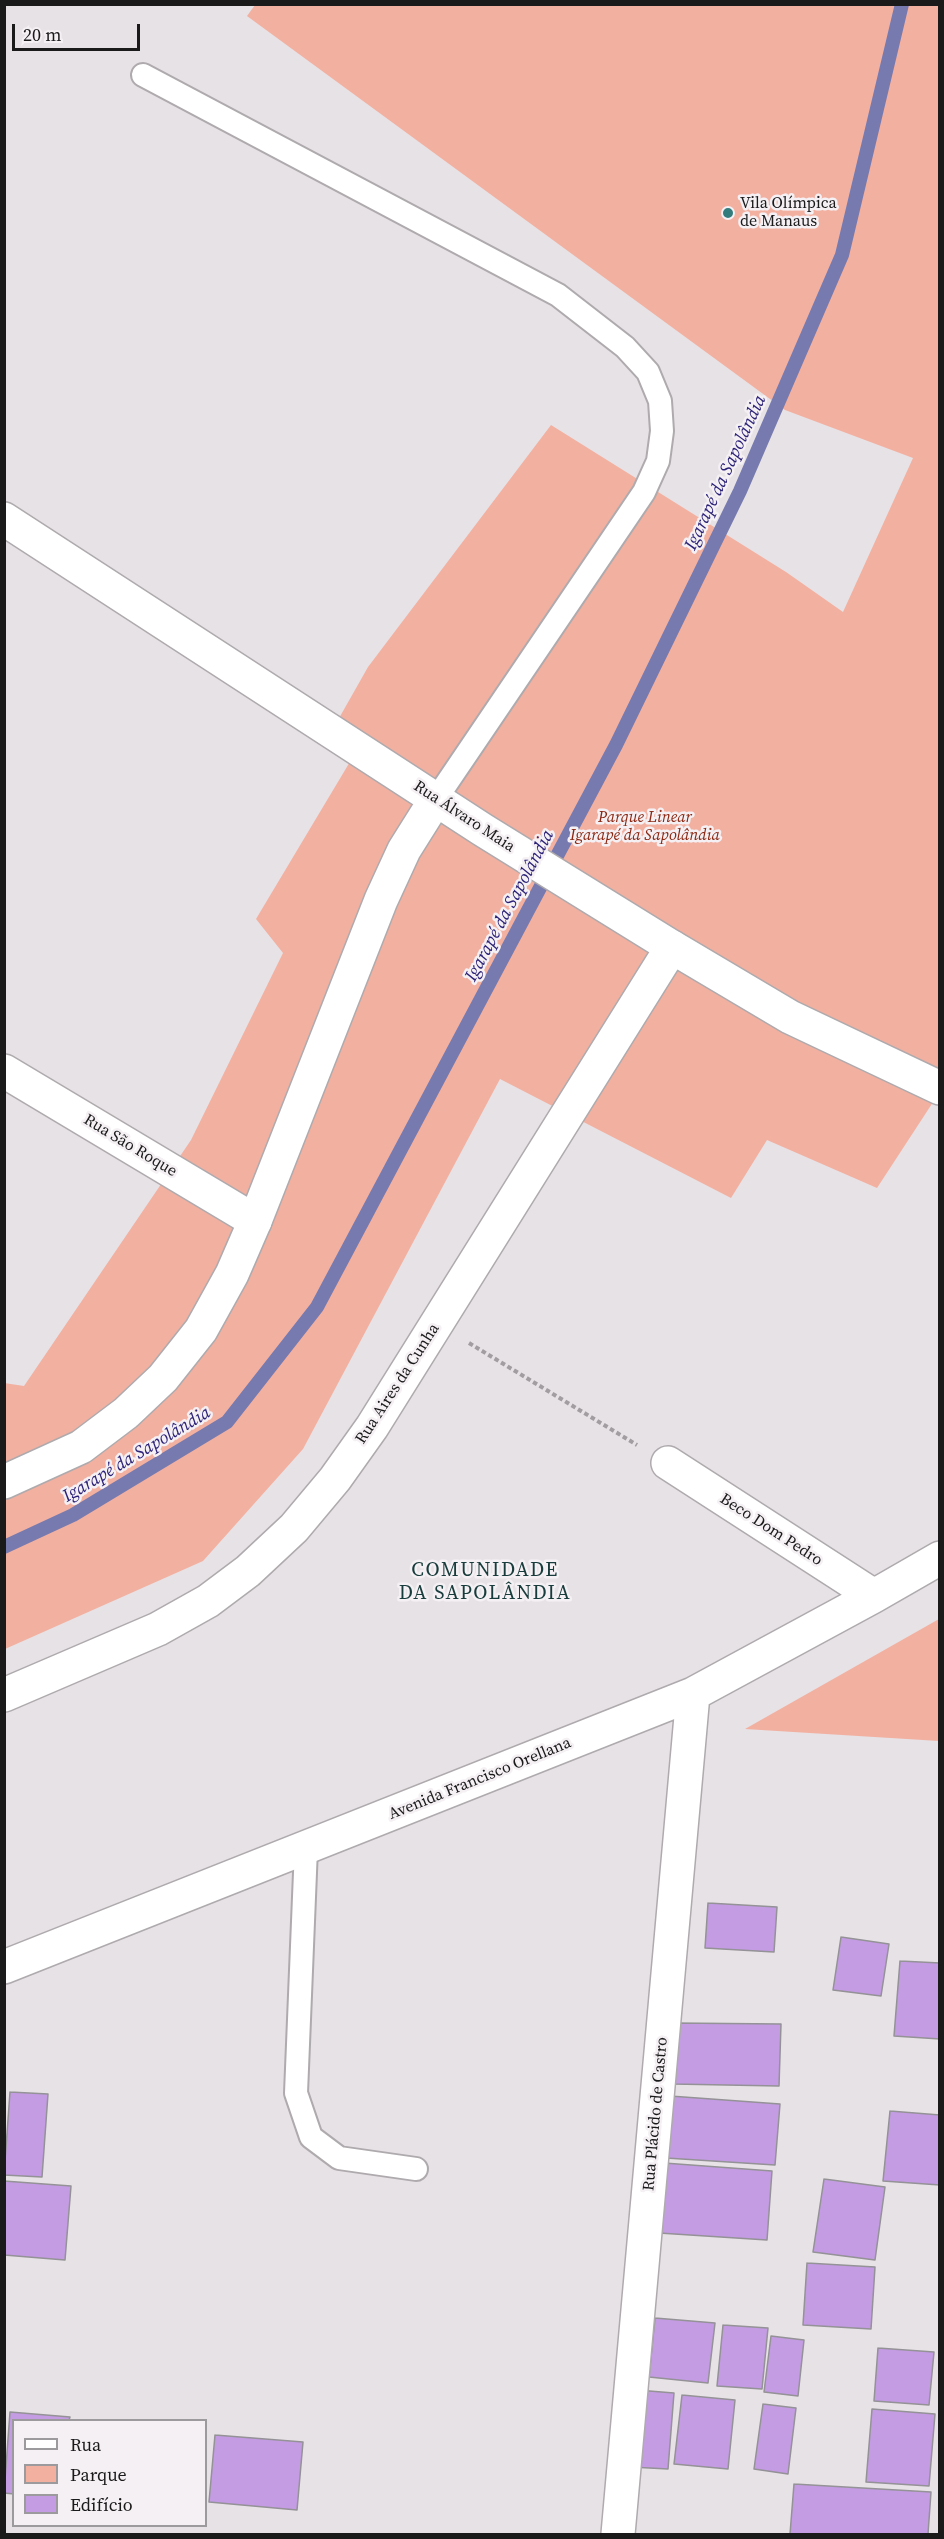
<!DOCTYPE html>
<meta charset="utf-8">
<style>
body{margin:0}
#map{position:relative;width:944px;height:2539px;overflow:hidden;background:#e7e2e5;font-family:"Source Serif 4",serif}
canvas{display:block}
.frame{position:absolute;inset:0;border:6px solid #1b1a1b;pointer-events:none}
.legend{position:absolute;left:12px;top:2419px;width:195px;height:108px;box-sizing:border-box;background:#f4f0f3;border:2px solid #9d9a9d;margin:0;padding:8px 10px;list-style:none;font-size:18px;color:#1b1a1b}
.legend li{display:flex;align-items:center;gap:12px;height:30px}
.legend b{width:30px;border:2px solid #9d9a9d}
.scale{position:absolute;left:12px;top:24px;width:128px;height:27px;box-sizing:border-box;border:3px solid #1b1a1b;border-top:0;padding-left:8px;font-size:18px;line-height:21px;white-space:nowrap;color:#1b1a1b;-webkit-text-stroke:4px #f4f0f3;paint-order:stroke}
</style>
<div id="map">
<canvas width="944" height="2539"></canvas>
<div class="frame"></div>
<ul class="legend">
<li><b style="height:8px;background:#fff"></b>Rua</li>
<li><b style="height:16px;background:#f2b0a1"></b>Parque</li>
<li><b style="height:16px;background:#c39ce4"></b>Edifício</li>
</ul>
<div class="scale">20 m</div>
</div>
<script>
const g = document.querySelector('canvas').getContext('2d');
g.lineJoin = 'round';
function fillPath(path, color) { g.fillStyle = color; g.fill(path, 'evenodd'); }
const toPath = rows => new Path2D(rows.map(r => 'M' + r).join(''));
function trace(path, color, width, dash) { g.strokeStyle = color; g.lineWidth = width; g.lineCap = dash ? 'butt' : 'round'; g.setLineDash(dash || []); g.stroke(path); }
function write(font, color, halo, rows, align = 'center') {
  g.font = font + ' "Source Serif 4",serif'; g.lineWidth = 5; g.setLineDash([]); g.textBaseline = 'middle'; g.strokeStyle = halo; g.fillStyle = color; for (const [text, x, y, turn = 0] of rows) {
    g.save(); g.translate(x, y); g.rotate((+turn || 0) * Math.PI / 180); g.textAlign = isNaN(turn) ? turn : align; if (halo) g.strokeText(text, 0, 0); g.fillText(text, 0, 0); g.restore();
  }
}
fillPath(toPath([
 [255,5,939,5,939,1093,877,1188,767,1140,731,1198,500,1079,303,1449,203,1561,5,1649,4,1383,24,1386,191,1140,283,953,256,919,366,735,338,720,368,667,551,425,786,572,843,612,913,458,785,410,247,16],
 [939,1619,939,1741,745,1729]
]), '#f2b0a1');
trace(toPath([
 [4,1547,73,1515,227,1422,317,1307,616,745,740,491,842,255,902,4]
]), '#777aaf', 14);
const building = toPath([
 [708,1903,777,1907,774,1952,705,1948,708,1903],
 [841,1937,889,1944,881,1996,833,1990,841,1937],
 [900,1961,940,1963,940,2039,894,2036,900,1961],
 [673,2023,781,2024,779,2086,673,2084,673,2023],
 [10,2092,48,2094,42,2177,4,2175,10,2092],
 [670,2096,780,2104,775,2165,666,2158,670,2096],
 [890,2111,940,2115,940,2185,883,2181,890,2111],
 [664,2163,772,2171,767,2240,659,2233,664,2163],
 [824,2179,885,2187,875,2260,813,2252,824,2179],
 [4,2181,71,2186,65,2260,4,2255,4,2181],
 [807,2263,875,2267,871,2329,803,2325,807,2263],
 [655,2318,715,2323,708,2383,649,2377,655,2318],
 [723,2325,768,2328,762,2389,717,2386,723,2325],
 [771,2336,804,2340,798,2396,764,2392,771,2336],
 [878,2348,934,2352,929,2405,874,2401,878,2348],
 [637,2390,674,2393,668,2469,631,2467,637,2390],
 [682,2395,735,2400,728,2469,674,2464,682,2395],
 [763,2404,796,2408,788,2474,754,2469,763,2404],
 [872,2409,935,2414,929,2486,866,2482,872,2409],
 [10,2412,70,2417,69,2420,14,2420,14,2494,4,2493,10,2412],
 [215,2435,303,2442,297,2510,209,2502,215,2435],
 [794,2484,931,2492,928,2534,790,2534,794,2484]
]);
fillPath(building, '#c39ce4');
trace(building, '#949296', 1.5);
const service = toPath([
 [143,75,558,295,625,347,648,372,660,401,662,431,658,461,644,492,436,799],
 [306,1848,296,2093,311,2137,339,2158,416,2169]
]);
const minor = toPath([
 [672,947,790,1017,940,1088],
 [4,1071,255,1221],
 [668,1463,874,1596],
 [4,1967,693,1694,874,1596,940,1558],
 [618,2534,693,1694]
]);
const tertiary = toPath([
 [4,519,483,830,672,947,372,1427,335,1479,294,1528,248,1571,208,1601,158,1629,4,1695],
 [4,1482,81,1447,126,1413,163,1378,201,1330,232,1274,255,1221,381,900,404,850,436,799]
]);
trace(service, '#aeaaad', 26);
trace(minor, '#aeaaad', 36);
trace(tertiary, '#aeaaad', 36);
trace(toPath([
 [469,1343,637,1445]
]), '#a19da0', 4, [4.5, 3]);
trace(service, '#fff', 22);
trace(minor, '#fff', 33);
trace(tertiary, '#fff', 33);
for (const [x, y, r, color] of [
 [728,213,6,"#337c7d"]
]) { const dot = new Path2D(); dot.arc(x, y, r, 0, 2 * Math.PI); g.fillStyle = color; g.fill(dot); trace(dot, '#f4f0f3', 2); }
write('16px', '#1b1a1b', '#f4f0f3', [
 ["Vila Olímpica",740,204],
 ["de Manaus",740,222]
], 'left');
write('16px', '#1b1a1b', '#f4f0f3', [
 ["Rua Álvaro Maia",464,817,33],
 ["Rua São Roque",130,1146,31],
 ["Rua Aires da Cunha",398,1384,-57],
 ["Beco Dom Pedro",771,1530,33],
 ["Avenida Francisco Orellana",480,1779,-22],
 ["Rua Plácido de Castro",656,2114,-85]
]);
write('italic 16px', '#8b2712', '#f4f0f3', [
 ["Parque Linear",645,818],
 ["Igarapé da Sapolândia",645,836]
]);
write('italic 18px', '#2c2278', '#f4f0f3', [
 ["Igarapé da Sapolândia",726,473,-65],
 ["Igarapé da Sapolândia",510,906,-62],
 ["Igarapé da Sapolândia",137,1455,-31]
]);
g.letterSpacing = '1.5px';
write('20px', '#183b3b', '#f4f0f3', [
 ["COMUNIDADE",485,1571],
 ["DA SAPOLÂNDIA",485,1594]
]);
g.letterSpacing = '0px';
</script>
